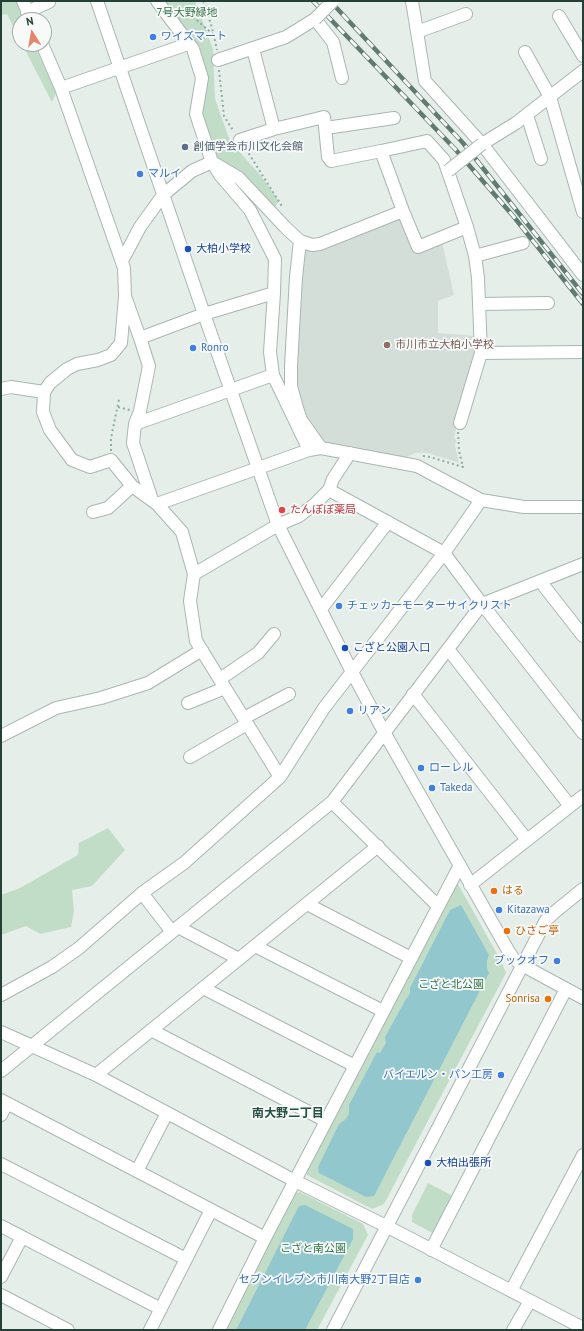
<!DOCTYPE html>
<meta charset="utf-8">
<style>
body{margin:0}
#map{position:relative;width:584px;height:1331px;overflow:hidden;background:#e6eeea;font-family:"PT Sans",sans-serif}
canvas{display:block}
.frame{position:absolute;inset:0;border:2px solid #263f37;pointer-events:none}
.north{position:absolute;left:12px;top:12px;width:40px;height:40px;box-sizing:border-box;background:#f7faf8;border:1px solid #a3afab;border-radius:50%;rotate:349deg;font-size:11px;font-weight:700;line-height:16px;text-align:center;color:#263f37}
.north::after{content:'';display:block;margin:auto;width:14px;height:18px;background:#e7856b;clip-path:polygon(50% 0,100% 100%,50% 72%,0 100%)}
</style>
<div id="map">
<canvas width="584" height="1331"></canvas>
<div class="frame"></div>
<div class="north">N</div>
</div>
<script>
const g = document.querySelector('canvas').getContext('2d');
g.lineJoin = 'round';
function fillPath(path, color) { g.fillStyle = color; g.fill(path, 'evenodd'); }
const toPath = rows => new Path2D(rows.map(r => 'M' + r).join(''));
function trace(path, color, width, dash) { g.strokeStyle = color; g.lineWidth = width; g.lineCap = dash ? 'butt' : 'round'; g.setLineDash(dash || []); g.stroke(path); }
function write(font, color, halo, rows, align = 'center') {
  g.font = font + ' "PT Sans","Noto Sans JP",sans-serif'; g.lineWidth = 3.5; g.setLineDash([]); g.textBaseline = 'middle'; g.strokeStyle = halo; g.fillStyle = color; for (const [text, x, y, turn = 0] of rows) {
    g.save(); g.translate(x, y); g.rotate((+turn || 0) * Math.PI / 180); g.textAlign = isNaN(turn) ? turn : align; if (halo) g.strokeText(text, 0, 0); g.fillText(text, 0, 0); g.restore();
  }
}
fillPath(toPath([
 [401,215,415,253,442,242,454,295,438,301,438,333,478,336,479,353,457,424,454,438,456,440,455,445,459,463,428,453,415,453,405,458,323,443,310,427,294,383,302,245]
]), '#d4ded9');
fillPath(toPath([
 [1,1,16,1,23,20,20,20,20,40,7,14,1,15],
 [163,1,195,1,213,49,215,99,230,141,261,176,279,201,273,210,244,177,216,157,202,113,205,76,193,38],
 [22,44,34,44,56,93,52,102],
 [108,828,125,850,92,886,72,890,74,911,71,927,40,934,26,926,1,935,1,895,20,888,78,855,79,843],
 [455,884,458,884,501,961,506,973,384,1204,372,1209,307,1175,306,1171],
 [428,1183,455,1197,436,1235,412,1222,412,1215],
 [300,1192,363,1224,368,1235,317,1330,225,1330,295,1193]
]), '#c1ddc8');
fillPath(toPath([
 [461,905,489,955,487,961,487,968,489,973,374,1196,366,1197,319,1173,318,1167,339,1124,345,1120,349,1114,349,1105,377,1052,380,1053,386,1043,385,1037,406,999,408,997,410,993,410,988,450,910],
 [305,1205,353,1229,353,1239,305,1330,236,1330,299,1206]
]), '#93c7ce');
const minor = toPath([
 [23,1,31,20],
 [97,1,204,314,278,525,352,672,384,732,509,952,514,959,522,965,583,998],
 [157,1,193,49,202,78,196,114,212,162,220,175,250,210,275,259,274,293,270,352,273,375,309,450],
 [412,1,425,81,482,144,583,275],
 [27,12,49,2,49,1],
 [559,16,583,56],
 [417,32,466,14],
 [253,49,274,129],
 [525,52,550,97,583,212],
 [218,60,286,37,315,19,333,42,342,78],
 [61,88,188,44],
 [527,115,541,159],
 [326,128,394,118],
 [240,140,274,129,324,117,328,157,331,161,381,151],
 [482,144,516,123,583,71],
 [403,211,418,247,467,227],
 [300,241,296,277,291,366,291,386,297,408,301,420,321,448],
 [475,256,523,243],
 [122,261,140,227,163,195,192,171,212,162,239,178,285,227,300,241,312,245,320,244,403,211,381,151,427,141,444,160,467,227,475,256,478,278,481,353,583,352],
 [126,299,140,338,149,366,140,411,135,424,133,443,152,500],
 [479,304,548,303],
 [140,338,204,314,274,293],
 [1,389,11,387,44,392,50,383,67,369,77,364,98,360,111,355,121,343,125,296,124,268,61,88,42,44],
 [44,392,43,412,50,430,72,460,90,467,111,460,132,486,157,504,182,532,194,574],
 [460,423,481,353],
 [135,424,273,375],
 [350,453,333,479,329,490,315,504,299,516,278,525,194,574,190,601,196,641,280,777,324,708,444,553,481,500],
 [329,490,444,553,482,604,583,733],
 [157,504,309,450,321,448,417,466,481,500,524,507,583,507],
 [93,512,108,508,132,486],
 [540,581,583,636],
 [321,609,388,522],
 [448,649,570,806],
 [220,679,258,653,274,634],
 [413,694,527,840],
 [188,703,225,688],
 [244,718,289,694],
 [1,736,56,708,101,698,148,683,202,650],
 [190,757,247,724],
 [332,802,438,906],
 [470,885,583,796],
 [142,893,172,932],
 [307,904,411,958],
 [178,927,239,959],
 [255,946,383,1011],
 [203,988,355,1066],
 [1,995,52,967,79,948,142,893,184,863,280,777],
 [151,1030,326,1121],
 [1,1032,96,1075,295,1181,386,1226,583,1328],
 [1,1071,332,802,482,604,583,564],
 [96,1075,378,846],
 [1,1100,265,1238],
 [1,1115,7,1103],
 [1,1164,186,1259],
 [137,1171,167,1113],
 [1,1226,161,1309],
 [431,1250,566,989],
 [1,1277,22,1237],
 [511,1291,583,1155],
 [1,1295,68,1330],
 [150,1330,211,1210],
 [219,1330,265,1238,460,865],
 [333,1330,546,920,556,911,583,889],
 [513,1330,530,1301]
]);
trace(minor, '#a9b6b1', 14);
trace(toPath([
 [203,1,205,4,213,32,217,50],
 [179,11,193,17,214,35],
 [219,70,224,116,234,132],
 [246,149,283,208],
 [118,407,130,410],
 [111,451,111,438,119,399],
 [423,456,430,457,463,467,459,451,458,432]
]), '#89afa2', 2, [2, 3]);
trace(minor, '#fff', 12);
const rail = toPath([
 [313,1,455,149,514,217,583,304],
 [330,1,463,143,583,294]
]);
trace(rail, '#617a72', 4.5);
trace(rail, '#f7faf8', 3, [9]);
const minorBridge = toPath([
 [315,19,333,1],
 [448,171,482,144]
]);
trace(minorBridge, '#a9b6b1', 14, []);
trace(minorBridge, '#fff', 12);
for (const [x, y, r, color] of [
 [153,37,4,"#3f7fe0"],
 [185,147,4,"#5c6f8a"],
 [140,174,4,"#3f7fe0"],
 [188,249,4,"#1a4fb4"],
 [387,345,4,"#8d6e63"],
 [193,348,4,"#3f7fe0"],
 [282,510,4,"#e0444e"],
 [339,606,4,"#3f7fe0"],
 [345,648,4,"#1a4fb4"],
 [350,711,4,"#3f7fe0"],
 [421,768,4,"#3f7fe0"],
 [432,788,4,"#3f7fe0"],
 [494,891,4,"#e8710a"],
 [499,910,4,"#3f7fe0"],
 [507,931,4,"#e8710a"],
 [557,961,4,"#3f7fe0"],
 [548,999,4,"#e8710a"],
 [501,1075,4,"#3f7fe0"],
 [428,1163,4,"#1a4fb4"],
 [418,1280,4,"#3f7fe0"]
]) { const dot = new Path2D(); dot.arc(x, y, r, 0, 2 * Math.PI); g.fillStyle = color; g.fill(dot); trace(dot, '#f7faf8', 1.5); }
write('11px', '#33734a', '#f7faf8', [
 ["7号大野緑地",187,13],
 ["こざと北公園",451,985],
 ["こざと南公園",313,1249]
]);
write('11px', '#366cbe', '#f7faf8', [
 ["ワイズマート",161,37],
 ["マルイ",148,174],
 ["Ronro",201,348],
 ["チェッカーモーターサイクリスト",347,606],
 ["リアン",358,711],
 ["ローレル",429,768],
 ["Takeda",440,788],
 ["Kitazawa",507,910],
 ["ブックオフ",549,961,"right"],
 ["バイエルン・パン工房",493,1075,"right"],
 ["セブンイレブン市川南大野2丁目店",410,1280,"right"]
], 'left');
write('11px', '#4e5e75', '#f7faf8', [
 ["創価学会市川文化会館",193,147]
], 'left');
write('11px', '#164399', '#f7faf8', [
 ["大柏小学校",196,249],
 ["こざと公園入口",353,648],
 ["大柏出張所",436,1163]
], 'left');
write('11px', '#785e54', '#f7faf8', [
 ["市川市立大柏小学校",395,345]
], 'left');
write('11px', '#be3a42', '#f7faf8', [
 ["たんぽぽ薬局",290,510]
], 'left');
write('11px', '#c56008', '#f7faf8', [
 ["はる",502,891],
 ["ひさご亭",515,931],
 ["Sonrisa",540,999,"right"]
], 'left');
write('bold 12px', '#235043', '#f7faf8', [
 ["南大野二丁目",288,1114]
]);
</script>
